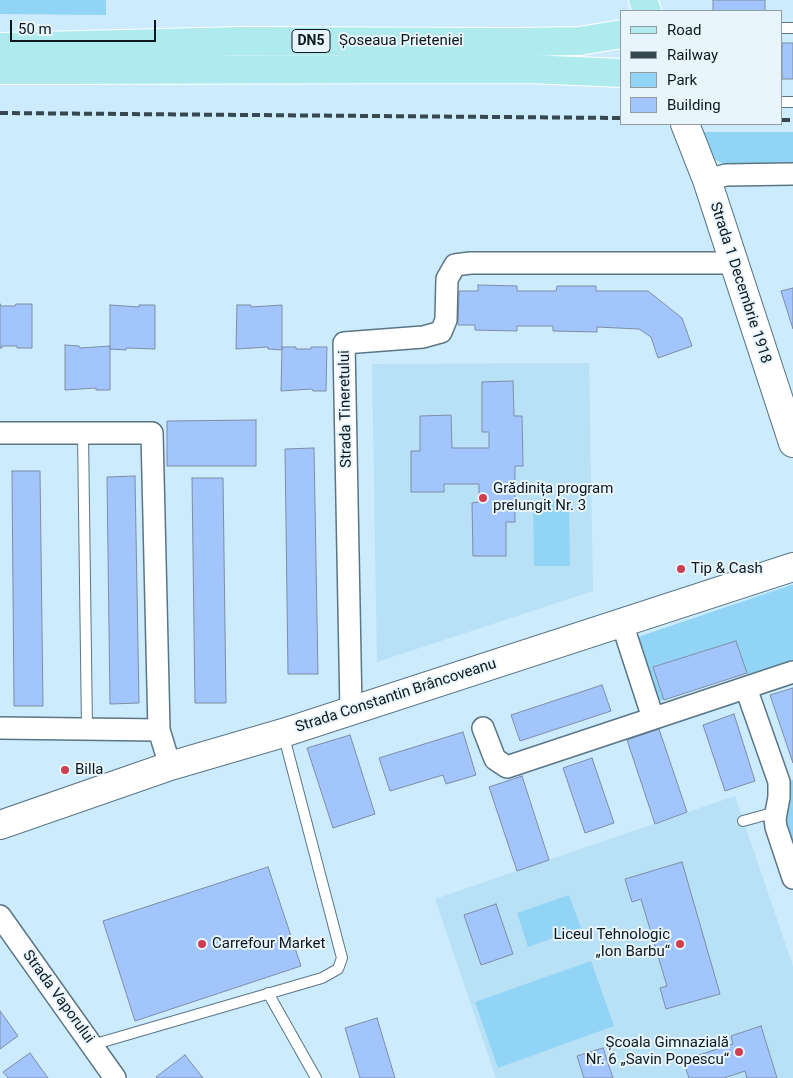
<!DOCTYPE html>
<meta charset="utf-8">
<style>
body{margin:0}
#map{position:relative;width:793px;height:1078px;overflow:hidden;background:#ccebfc;font-family:Roboto,sans-serif}
canvas{display:block}
.legend{position:absolute;left:620px;top:10px;width:162px;height:115px;box-sizing:border-box;background:#e9f5fc;border:1px solid #919da3;margin:0;padding:6px 9px;list-style:none;font-size:15px;color:#0c181e}
.legend li{display:flex;align-items:center;gap:10px;height:25px}
.legend b{width:25px;border:1px solid #919da3}
.scale{position:absolute;left:10px;top:20px;width:146px;height:22px;box-sizing:border-box;border:2px solid #0c181e;border-top:0;padding-left:6px;font-size:15px;line-height:18px;white-space:nowrap;color:#0c181e;-webkit-text-stroke:4px #e9f5fc;paint-order:stroke}
</style>
<div id="map">
<canvas width="793" height="1078"></canvas>
<ul class="legend">
<li><b style="height:6px;background:#afebee"></b>Road</li>
<li><b style="height:6px;background:#374750"></b>Railway</li>
<li><b style="height:14px;background:#92d4f6"></b>Park</li>
<li><b style="height:14px;background:#a2c5fe"></b>Building</li>
</ul>
<div class="scale">50 m</div>
</div>
<script>
const g = document.querySelector('canvas').getContext('2d');
g.lineJoin = 'round';
function fillPath(path, color) { g.fillStyle = color; g.fill(path, 'evenodd'); }
const toPath = rows => new Path2D(rows.map(r => 'M' + r).join(''));
function trace(path, color, width, dash) { g.strokeStyle = color; g.lineWidth = width; g.lineCap = dash ? 'butt' : 'round'; g.setLineDash(dash || []); g.stroke(path); }
function write(font, color, halo, rows, align = 'center') {
  g.font = font + ' Roboto,sans-serif'; g.lineWidth = 4; g.setLineDash([]); g.textBaseline = 'middle'; g.strokeStyle = halo; g.fillStyle = color; for (const [text, x, y, turn = 0] of rows) {
    g.save(); g.translate(x, y); g.rotate((+turn || 0) * Math.PI / 180); g.textAlign = isNaN(turn) ? turn : align; if (halo) g.strokeText(text, 0, 0); g.fillText(text, 0, 0); g.restore();
  }
}
fillPath(toPath([
 [589,363,593,591,377,662,372,364],
 [735,796,793,966,793,1078,496,1078,435,899]
]), '#b9e1f5');
fillPath(toPath([
 [0,0,106,0,106,15,0,14],
 [703,132,793,132,793,165,725,165,714,159,709,153],
 [569,500,570,566,534,566,533,501],
 [791,585,793,585,793,660,781,664,783,671,749,682,736,641,654,667,664,700,653,703,632,639],
 [793,780,793,850,785,826,787,782],
 [569,895,581,928,528,947,517,913],
 [591,961,614,1026,498,1068,475,1002]
]), '#92d4f6');
const building = toPath([
 [713,0,765,0,765,11,713,11,713,0],
 [782,43,793,43,793,79,782,79,782,43],
 [478,285,517,286,517,291,556,291,557,286,596,286,596,291,648,291,682,318,692,346,658,358,651,337,639,329,597,327,597,332,553,331,553,326,517,326,517,331,475,330,475,325,458,325,459,291,478,291,478,285],
 [793,288,793,329,781,291,793,288],
 [0,304,1,306,15,306,16,304,32,304,32,348,17,348,17,346,2,346,2,348,0,348,0,304],
 [110,305,139,307,139,305,155,305,155,349,126,348,126,350,110,349,110,305],
 [237,305,251,305,251,307,282,305,282,350,268,349,268,347,236,349,237,305],
 [65,345,79,346,80,348,110,346,110,390,96,390,96,388,65,390,65,345],
 [282,347,296,347,296,349,311,349,311,347,327,347,326,391,313,391,312,389,281,391,282,347],
 [513,381,514,416,522,416,523,466,515,466,515,522,506,522,506,556,473,556,472,503,479,502,479,484,444,484,444,492,411,492,411,451,420,451,420,416,451,415,452,448,489,448,489,432,482,432,482,382,513,381],
 [256,420,256,466,167,466,167,421,256,420],
 [314,448,318,674,288,674,285,449,314,448],
 [12,471,40,471,43,706,14,706,12,471],
 [135,476,139,703,110,704,107,477,135,476],
 [192,478,223,478,226,703,195,703,192,478],
 [736,641,747,673,664,700,653,667,736,641],
 [602,685,611,711,520,741,511,715,602,685],
 [793,688,793,763,770,695,793,688],
 [734,714,755,781,725,791,703,725,734,714],
 [659,729,687,812,655,824,627,740,659,729],
 [463,732,476,775,446,784,443,775,390,791,379,758,463,732],
 [350,735,375,814,333,828,307,748,350,735],
 [592,758,614,823,585,833,563,768,592,758],
 [522,776,549,860,517,871,489,787,522,776],
 [682,862,720,994,666,1009,660,988,667,986,641,899,632,902,625,879,682,862],
 [268,867,301,966,135,1021,103,921,268,867],
 [496,904,513,954,481,965,464,915,496,904],
 [0,1011,18,1036,0,1049,0,1011],
 [377,1018,395,1078,360,1078,345,1028,377,1018],
 [761,1026,777,1078,747,1078,745,1071,724,1078,689,1078,683,1060,733,1044,731,1036,761,1026],
 [603,1048,613,1078,584,1078,577,1056,603,1048],
 [30,1053,48,1078,8,1078,3,1072,30,1053],
 [185,1055,203,1078,157,1078,156,1077,185,1055]
]);
fillPath(building, '#a2c5fe');
trace(building, '#7e8da4', 1);
const lane = toPath([
 [782,28,793,28],
 [782,102,793,102],
 [83,434,87,729],
 [743,821,776,812],
 [268,993,316,1078],
 [92,1045,322,978,338,969,342,958,283,733]
]);
const street = toPath([
 [707,180,726,175,793,174],
 [0,433,152,433,159,730,170,766],
 [622,623,653,718],
 [746,688,779,782,779,797,775,819,776,827,793,878],
 [351,711,344,343,423,337,441,332,446,320,447,279,455,265,470,263,734,263],
 [0,728,159,730],
 [483,728,495,759,507,767,793,672],
 [0,916,115,1078]
]);
const secondary = toPath([
 [685,124,707,180,793,443],
 [0,825,170,766,283,733,793,567]
]);
const primary = toPath([
 [643,0,647,11],
 [0,47,240,41,517,42,580,41,622,34],
 [0,70,529,69,622,73]
]);
trace(lane, '#5a7685', 12);
trace(street, '#5a7685', 24);
trace(secondary, '#5a7685', 30);
trace(primary, '#fff', 30);
trace(lane, '#fff', 10);
trace(street, '#fff', 21);
trace(secondary, '#fff', 28);
trace(primary, '#afebee', 28);
trace(toPath([
 [0,113,622,118],
 [782,120,793,120]
]), '#374750', 4, [8, 4]);
for (const [x, y, r, color] of [
 [483,498,5,"#ce3e4e"],
 [681,569,5,"#ce3e4e"],
 [65,770,5,"#ce3e4e"],
 [202,944,5,"#ce3e4e"],
 [680,944,5,"#ce3e4e"],
 [739,1052,5,"#ce3e4e"]
]) { const dot = new Path2D(); dot.arc(x, y, r, 0, 2 * Math.PI); g.fillStyle = color; g.fill(dot); trace(dot, '#e9f5fc', 2); }
for (const [x, y, w] of [
 [311,41,38]
]) { const box = new Path2D(); box.roundRect(x - w / 2, y - 11.5, w, 23, 4); g.fillStyle = '#e9f5fc'; g.fill(box); trace(box, '#0c181e', 1); }
write('bold 14px', '#0c181e', null, [
 ["DN5",311,41]
]);
write('15px', '#0c181e', '#e9f5fc', [
 ["Șoseaua Prieteniei",401,41],
 ["Strada 1 Decembrie 1918",740,283,72],
 ["Strada Tineretului",346,409,-91],
 ["Strada Constantin Brâncoveanu",396,696,-18],
 ["Strada Vaporului",58,997,54]
]);
write('15px', '#0c181e', '#e9f5fc', [
 ["Grădinița program",493,489],
 ["prelungit Nr. 3",493,506],
 ["Tip & Cash",691,569],
 ["Billa",75,770],
 ["Liceul Tehnologic",670,935,"right"],
 ["„Ion Barbu“",670,952,"right"],
 ["Carrefour Market",212,944],
 ["Școala Gimnazială",729,1043,"right"],
 ["Nr. 6 „Savin Popescu“",729,1060,"right"]
], 'left');
</script>
